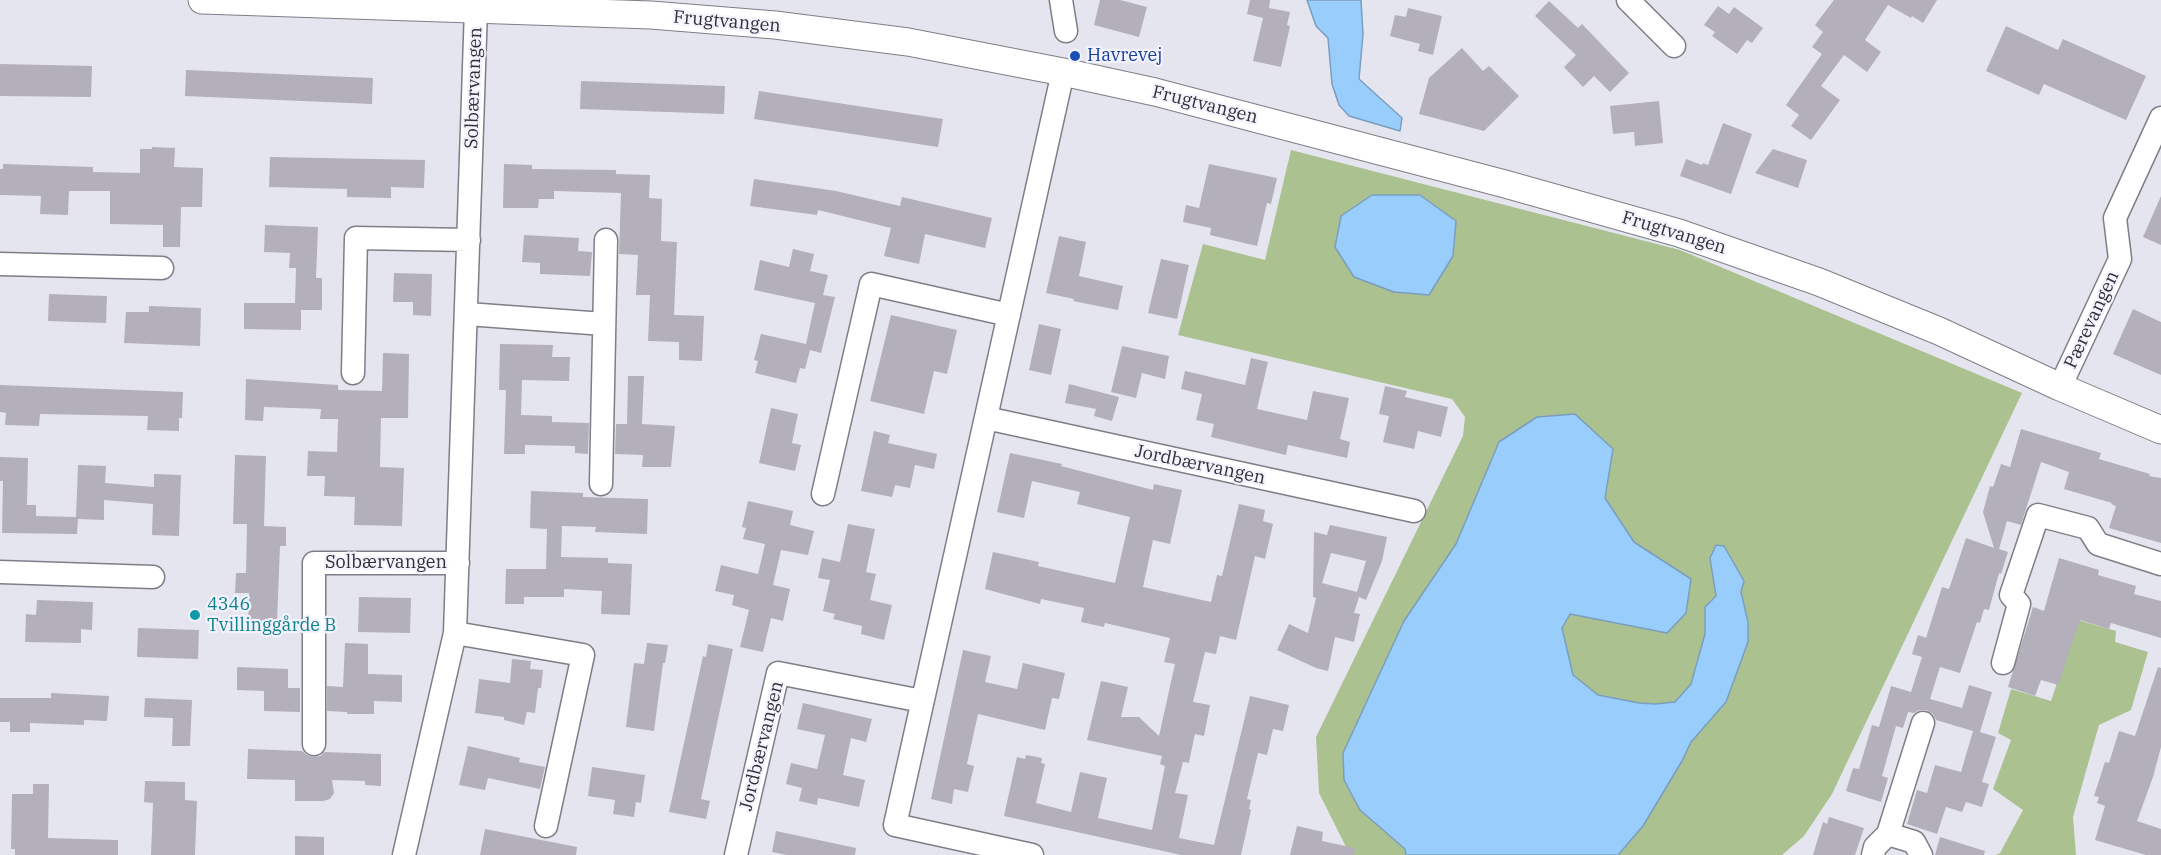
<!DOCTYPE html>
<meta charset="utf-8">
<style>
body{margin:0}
canvas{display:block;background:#e5e5f0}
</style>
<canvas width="2161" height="855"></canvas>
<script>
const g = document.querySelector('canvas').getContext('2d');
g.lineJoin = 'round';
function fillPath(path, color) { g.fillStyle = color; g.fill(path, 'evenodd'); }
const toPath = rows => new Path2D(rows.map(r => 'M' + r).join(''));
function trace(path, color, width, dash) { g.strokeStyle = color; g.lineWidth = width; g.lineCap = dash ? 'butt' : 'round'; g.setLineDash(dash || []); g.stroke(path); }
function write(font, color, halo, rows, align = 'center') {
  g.font = font + ' "IBM Plex Serif",serif'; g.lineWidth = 4.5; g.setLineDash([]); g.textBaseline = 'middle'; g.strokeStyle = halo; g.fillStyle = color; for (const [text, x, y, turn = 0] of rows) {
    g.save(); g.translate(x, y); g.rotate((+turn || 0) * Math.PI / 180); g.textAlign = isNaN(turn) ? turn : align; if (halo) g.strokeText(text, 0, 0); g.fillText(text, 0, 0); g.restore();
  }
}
fillPath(toPath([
 [1291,150,1680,250,2022,393,1832,794,1804,836,1782,855,1350,855,1319,793,1316,737,1463,436,1465,417,1452,399,1178,335,1203,244,1265,260],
 [2078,620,2116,631,2115,642,2148,652,2131,710,2099,725,2073,817,2076,855,1996,855,2000,853,2023,810,1993,789,2011,740,1998,733,2011,689,2051,701]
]), '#abc190');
const water = toPath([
 [1307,0,1361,0,1363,34,1359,79,1402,118,1400,131,1349,116,1339,105,1332,84,1328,38,1316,26,1307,0],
 [1372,195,1420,195,1456,221,1453,256,1429,295,1394,292,1354,277,1335,247,1341,216,1372,195],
 [1575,414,1613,449,1605,498,1634,542,1691,579,1686,613,1667,633,1570,614,1562,628,1573,675,1598,695,1639,703,1655,704,1675,702,1691,684,1705,634,1705,607,1716,596,1710,558,1716,545,1724,546,1744,581,1741,592,1748,622,1748,642,1726,702,1691,742,1682,761,1643,826,1618,855,1406,855,1405,849,1360,810,1344,780,1343,753,1404,621,1456,544,1499,442,1537,417,1575,414]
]);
fillPath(water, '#99cdfb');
trace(water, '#7a9ebf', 1.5);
fillPath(toPath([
 [1100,0,1120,0,1147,7,1139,37,1094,25],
 [1250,0,1270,0,1269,8,1290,12,1287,25,1290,26,1281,67,1253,61,1263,18,1247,14],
 [1834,0,1937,0,1923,23,1912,16,1911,18,1888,5,1865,40,1881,52,1867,72,1844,55,1821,86,1840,100,1811,140,1791,126,1799,115,1786,105,1822,54,1812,47,1823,32,1815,25],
 [1549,1,1578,28,1582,24,1629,73,1610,92,1594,76,1583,87,1564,67,1576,55,1535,16],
 [1718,6,1729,14,1734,7,1763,28,1752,43,1747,40,1737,54,1712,36,1715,32,1704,25],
 [1408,8,1442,16,1433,55,1418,51,1420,44,1390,36,1395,15,1406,17],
 [2006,26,2058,50,2063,39,2146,76,2126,120,2044,84,2039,95,1986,71],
 [1462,48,1483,71,1489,66,1519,96,1484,131,1419,114,1429,78],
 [0,64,92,66,91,97,0,96],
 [186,70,373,78,372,104,185,96],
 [581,81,725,86,724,114,580,109],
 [759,91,943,119,938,147,754,119],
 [1659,101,1663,143,1635,146,1634,132,1613,134,1610,106],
 [1723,123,1752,134,1731,194,1680,176,1686,159,1702,165,1703,163,1708,165],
 [152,147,175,148,174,167,203,168,202,207,181,207,180,247,163,247,163,225,110,224,110,191,69,191,68,215,40,214,41,196,0,195,0,169,3,169,3,164,93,167,93,172,140,173,140,149,152,149],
 [1773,149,1807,160,1798,188,1755,173],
 [270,157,425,160,424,188,391,187,391,198,347,197,347,189,269,187],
 [504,164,532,165,532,169,616,170,616,174,650,175,649,198,662,199,661,241,677,242,674,315,704,316,702,361,679,360,679,342,648,341,650,295,636,295,638,255,619,254,621,193,554,191,554,199,539,199,538,208,503,208],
 [1209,164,1277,178,1271,204,1267,203,1257,246,1210,235,1211,228,1183,222,1186,205,1199,208],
 [754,179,836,191,900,206,902,197,992,218,985,248,925,234,919,264,884,256,891,228,818,210,817,215,750,206],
 [2161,196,2161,245,2143,237],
 [265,225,318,227,316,278,322,278,322,310,301,310,301,330,244,329,244,303,295,303,296,268,289,268,290,253,264,252],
 [524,235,579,238,578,251,592,252,590,276,540,274,540,263,522,262],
 [1059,236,1086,242,1079,276,1123,286,1118,310,1073,301,1074,299,1046,293],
 [793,249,814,254,810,271,828,275,823,295,835,297,821,353,810,350,805,369,800,368,796,383,755,373,758,361,754,360,761,334,806,344,815,303,754,290,760,260,789,267],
 [1161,259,1189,265,1177,319,1148,313],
 [394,273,432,274,431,316,413,315,413,302,393,302],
 [49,294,107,296,106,323,48,321],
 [149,306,201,308,200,346,124,343,126,312,149,312],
 [2133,309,2161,322,2161,375,2113,354],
 [891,315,957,330,947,374,934,371,924,414,870,401],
 [1039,324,1061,329,1051,375,1029,370],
 [500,344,553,345,552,357,570,357,569,381,522,380,521,415,552,416,552,422,589,423,588,454,575,453,575,446,525,445,525,454,504,454,506,390,499,390],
 [1122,346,1169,356,1165,379,1142,373,1136,398,1111,392],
 [383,353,409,354,408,418,381,418,380,467,404,468,402,526,354,525,355,497,324,496,325,476,307,476,308,451,337,452,338,419,320,419,321,409,264,407,263,421,245,420,246,379,338,385,338,390,382,391],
 [1251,358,1268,362,1257,409,1307,420,1313,391,1349,398,1340,439,1350,442,1347,458,1288,445,1286,455,1211,437,1214,424,1196,420,1202,394,1181,389,1185,371,1245,385],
 [628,376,644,376,642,424,675,426,671,467,642,467,643,455,615,454,616,424,627,424],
 [1069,384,1119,397,1112,421,1094,416,1096,409,1065,403],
 [0,385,183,392,182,418,179,418,179,431,147,430,148,416,40,414,39,426,5,425,6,413,0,412],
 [1385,386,1407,391,1405,397,1448,407,1441,437,1418,431,1414,449,1383,442,1389,416,1379,414],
 [771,408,798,414,792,443,801,445,795,471,759,463],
 [2021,429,2101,453,2099,459,2150,474,2149,476,2161,478,2161,543,2109,528,2116,506,2111,504,2112,503,2064,489,2069,472,2041,462,2021,525,2007,521,1999,549,2008,552,2001,574,1999,573,1989,610,1984,609,1980,623,1977,622,1960,673,1940,667,1930,699,1962,708,1969,685,1992,692,1980,732,1996,737,1982,782,1989,784,1982,807,1966,802,1962,812,1946,807,1937,834,1907,824,1917,790,1927,793,1935,765,1961,772,1973,731,1936,720,1933,714,1926,710,1920,710,1914,713,1908,712,1903,728,1896,726,1882,776,1888,778,1881,802,1846,791,1853,768,1859,769,1872,725,1879,727,1891,686,1911,692,1922,657,1912,654,1918,635,1926,638,1942,587,1949,589,1966,538,1994,548,1983,512,1990,486,1993,487,2001,464,2010,467],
 [874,431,890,435,888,443,937,454,934,469,915,465,910,488,895,485,892,497,861,491],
 [1010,453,1062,464,1061,466,1153,490,1154,484,1182,490,1170,544,1153,540,1143,587,1211,602,1217,575,1222,576,1239,504,1265,510,1263,521,1273,524,1265,559,1255,556,1236,640,1220,636,1216,654,1205,652,1193,702,1210,705,1204,736,1195,734,1189,762,1190,763,1183,762,1175,793,1188,795,1179,838,1214,845,1250,696,1289,705,1283,731,1273,729,1267,755,1258,753,1247,799,1251,800,1249,809,1251,810,1241,855,1181,855,1004,816,1017,757,1025,759,1026,755,1042,758,1041,763,1045,764,1036,803,1071,812,1080,772,1107,778,1098,818,1152,830,1165,766,1160,764,1162,756,1087,740,1101,681,1128,687,1121,717,1139,717,1159,736,1175,664,1164,662,1170,638,1105,623,1104,627,1081,622,1084,608,1041,599,1040,604,985,589,993,552,1039,562,1038,566,1115,583,1130,517,1077,504,1080,492,1032,481,1024,518,997,512],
 [235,455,266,456,264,526,286,527,286,546,280,546,277,622,248,621,249,593,235,593,236,573,246,573,247,524,233,524],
 [0,457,28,458,27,505,36,505,36,516,76,517,78,465,106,466,105,483,154,487,154,474,181,475,179,536,152,535,153,504,104,500,104,520,78,519,77,534,2,533,3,481,0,481],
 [531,491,583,493,583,497,648,499,647,534,595,532,596,527,562,526,561,557,608,558,608,563,632,564,630,615,601,614,602,591,564,589,564,597,524,597,524,604,505,604,506,569,546,569,547,529,530,528],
 [748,501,793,511,790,525,814,531,808,555,781,550,773,585,790,589,783,621,771,618,763,652,740,647,749,610,732,605,734,595,715,591,721,565,758,574,765,544,743,539,746,528,742,527],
 [848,524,875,529,866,572,876,574,870,600,892,605,884,640,861,634,862,626,833,619,835,614,823,611,830,580,818,578,822,558,840,562],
 [1330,525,1387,537,1382,561,1366,600,1359,597,1354,613,1360,614,1354,642,1335,637,1328,671,1316,668,1277,650,1289,624,1308,633,1316,598,1313,597,1314,532,1327,535],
 [1331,553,1366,561,1357,592,1322,583],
 [2059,558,2099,570,2098,575,2136,586,2134,594,2161,601,2161,638,2111,623,2109,629,2080,620,2058,685,2041,680,2035,696,2008,687,2033,607,2044,611],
 [359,597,411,598,410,633,358,632],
 [37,600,93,602,92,630,81,629,81,643,25,642,26,614,36,615],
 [138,628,199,630,198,659,137,657],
 [345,643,368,644,368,674,402,675,402,702,374,701,374,714,347,714,347,712,327,711,327,686,343,687],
 [647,643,668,645,665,663,663,663,654,731,626,727,634,663,644,664],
 [708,644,733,649,701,799,710,801,706,819,669,812,703,656,706,657],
 [963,650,991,656,985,682,1017,689,1023,663,1065,673,1059,699,1052,698,1045,730,978,714,967,764,974,766,968,792,954,789,952,804,931,799],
 [512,659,531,661,530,669,543,670,541,688,538,688,535,713,527,712,524,725,504,720,504,717,475,713,479,679,510,683],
 [237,667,288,669,288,688,300,688,300,712,264,711,264,691,237,690],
 [2158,667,2161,668,2161,747,2153,777,2137,821,2161,829,2161,855,2146,855,2095,840,2105,806,2097,803,2099,797,2094,796,2105,762,2109,763,2119,731,2135,736],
 [51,693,109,696,107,721,84,720,84,725,30,723,30,732,10,732,10,722,0,722,0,698,51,698],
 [145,698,192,700,190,746,172,746,173,718,144,717],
 [803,703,872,719,866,742,851,738,843,775,865,780,859,807,818,798,817,805,799,801,802,788,786,784,791,763,817,769,825,735,797,729],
 [468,746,520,758,519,762,545,767,540,789,488,778,485,790,459,785],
 [248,749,302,751,307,755,313,757,320,756,324,752,381,754,381,786,365,785,365,781,332,780,334,793,330,799,323,801,295,801,295,780,247,779],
 [592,767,645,775,641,803,636,802,634,817,613,814,615,800,588,796],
 [145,781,185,782,185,800,197,801,195,855,151,855,153,803,144,802],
 [33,784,49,784,48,838,118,840,118,855,15,855,15,849,11,849,12,794,33,794],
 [1829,817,1864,828,1855,855,1813,855,1823,822,1827,824],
 [1297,826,1323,832,1322,841,1355,848,1354,855,1290,855],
 [485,829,577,847,576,855,480,855],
 [776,831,856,848,855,855,787,855,772,852],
 [295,836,324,837,324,855,295,855],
 [1940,837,1985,851,1984,855,1935,855]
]), '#b3b0bb');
const minor = toPath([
 [1061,0,1066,31],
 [1628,0,1674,46],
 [0,264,162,268],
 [467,314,604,324],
 [353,373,356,238,469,240],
 [2060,387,2120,259,2115,218,2161,118],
 [986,418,1414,511],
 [601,484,606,240],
 [823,494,871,284,1009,315],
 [0,572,153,577],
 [455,633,583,655,546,826],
 [2003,663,2019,604,2011,595,2038,515,2088,528,2098,544,2161,564],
 [314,744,314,563,458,563],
 [1888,834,1914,842,1921,855],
 [404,855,455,633,476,8],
 [736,855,778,673,922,701],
 [1032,855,895,825,1063,72],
 [1873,855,1875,847,1888,834,1923,723]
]);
const tertiary = toPath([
 [202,0,651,15,775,25,908,42,1063,72,1155,92,1505,184,1679,233,1819,282,1939,331,2060,387,2161,430]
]);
trace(minor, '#7e7e88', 25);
trace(tertiary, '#7e7e88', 29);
trace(minor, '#fff', 22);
trace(tertiary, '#fff', 27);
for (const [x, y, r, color] of [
 [1075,56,6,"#1a4fb4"],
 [195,615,6,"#0f9aa8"]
]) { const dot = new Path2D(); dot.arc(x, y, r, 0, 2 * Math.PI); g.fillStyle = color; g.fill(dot); trace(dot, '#f3f2fe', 2); }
write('18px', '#303034', '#f3f2fe', [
 ["Frugtvangen",727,22,5],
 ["Solbærvangen",474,88,-88],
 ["Frugtvangen",1205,105,14],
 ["Frugtvangen",1674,233,17],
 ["Pærevangen",2092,320,-65],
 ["Jordbærvangen",1200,465,12],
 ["Solbærvangen",386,563],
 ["Jordbærvangen",762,746,-76]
]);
write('18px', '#164399', '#f3f2fe', [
 ["Havrevej",1087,56]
], 'left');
write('18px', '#0d838f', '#f3f2fe', [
 ["4346",207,605],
 ["Tvillinggårde B",207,626]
], 'left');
</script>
